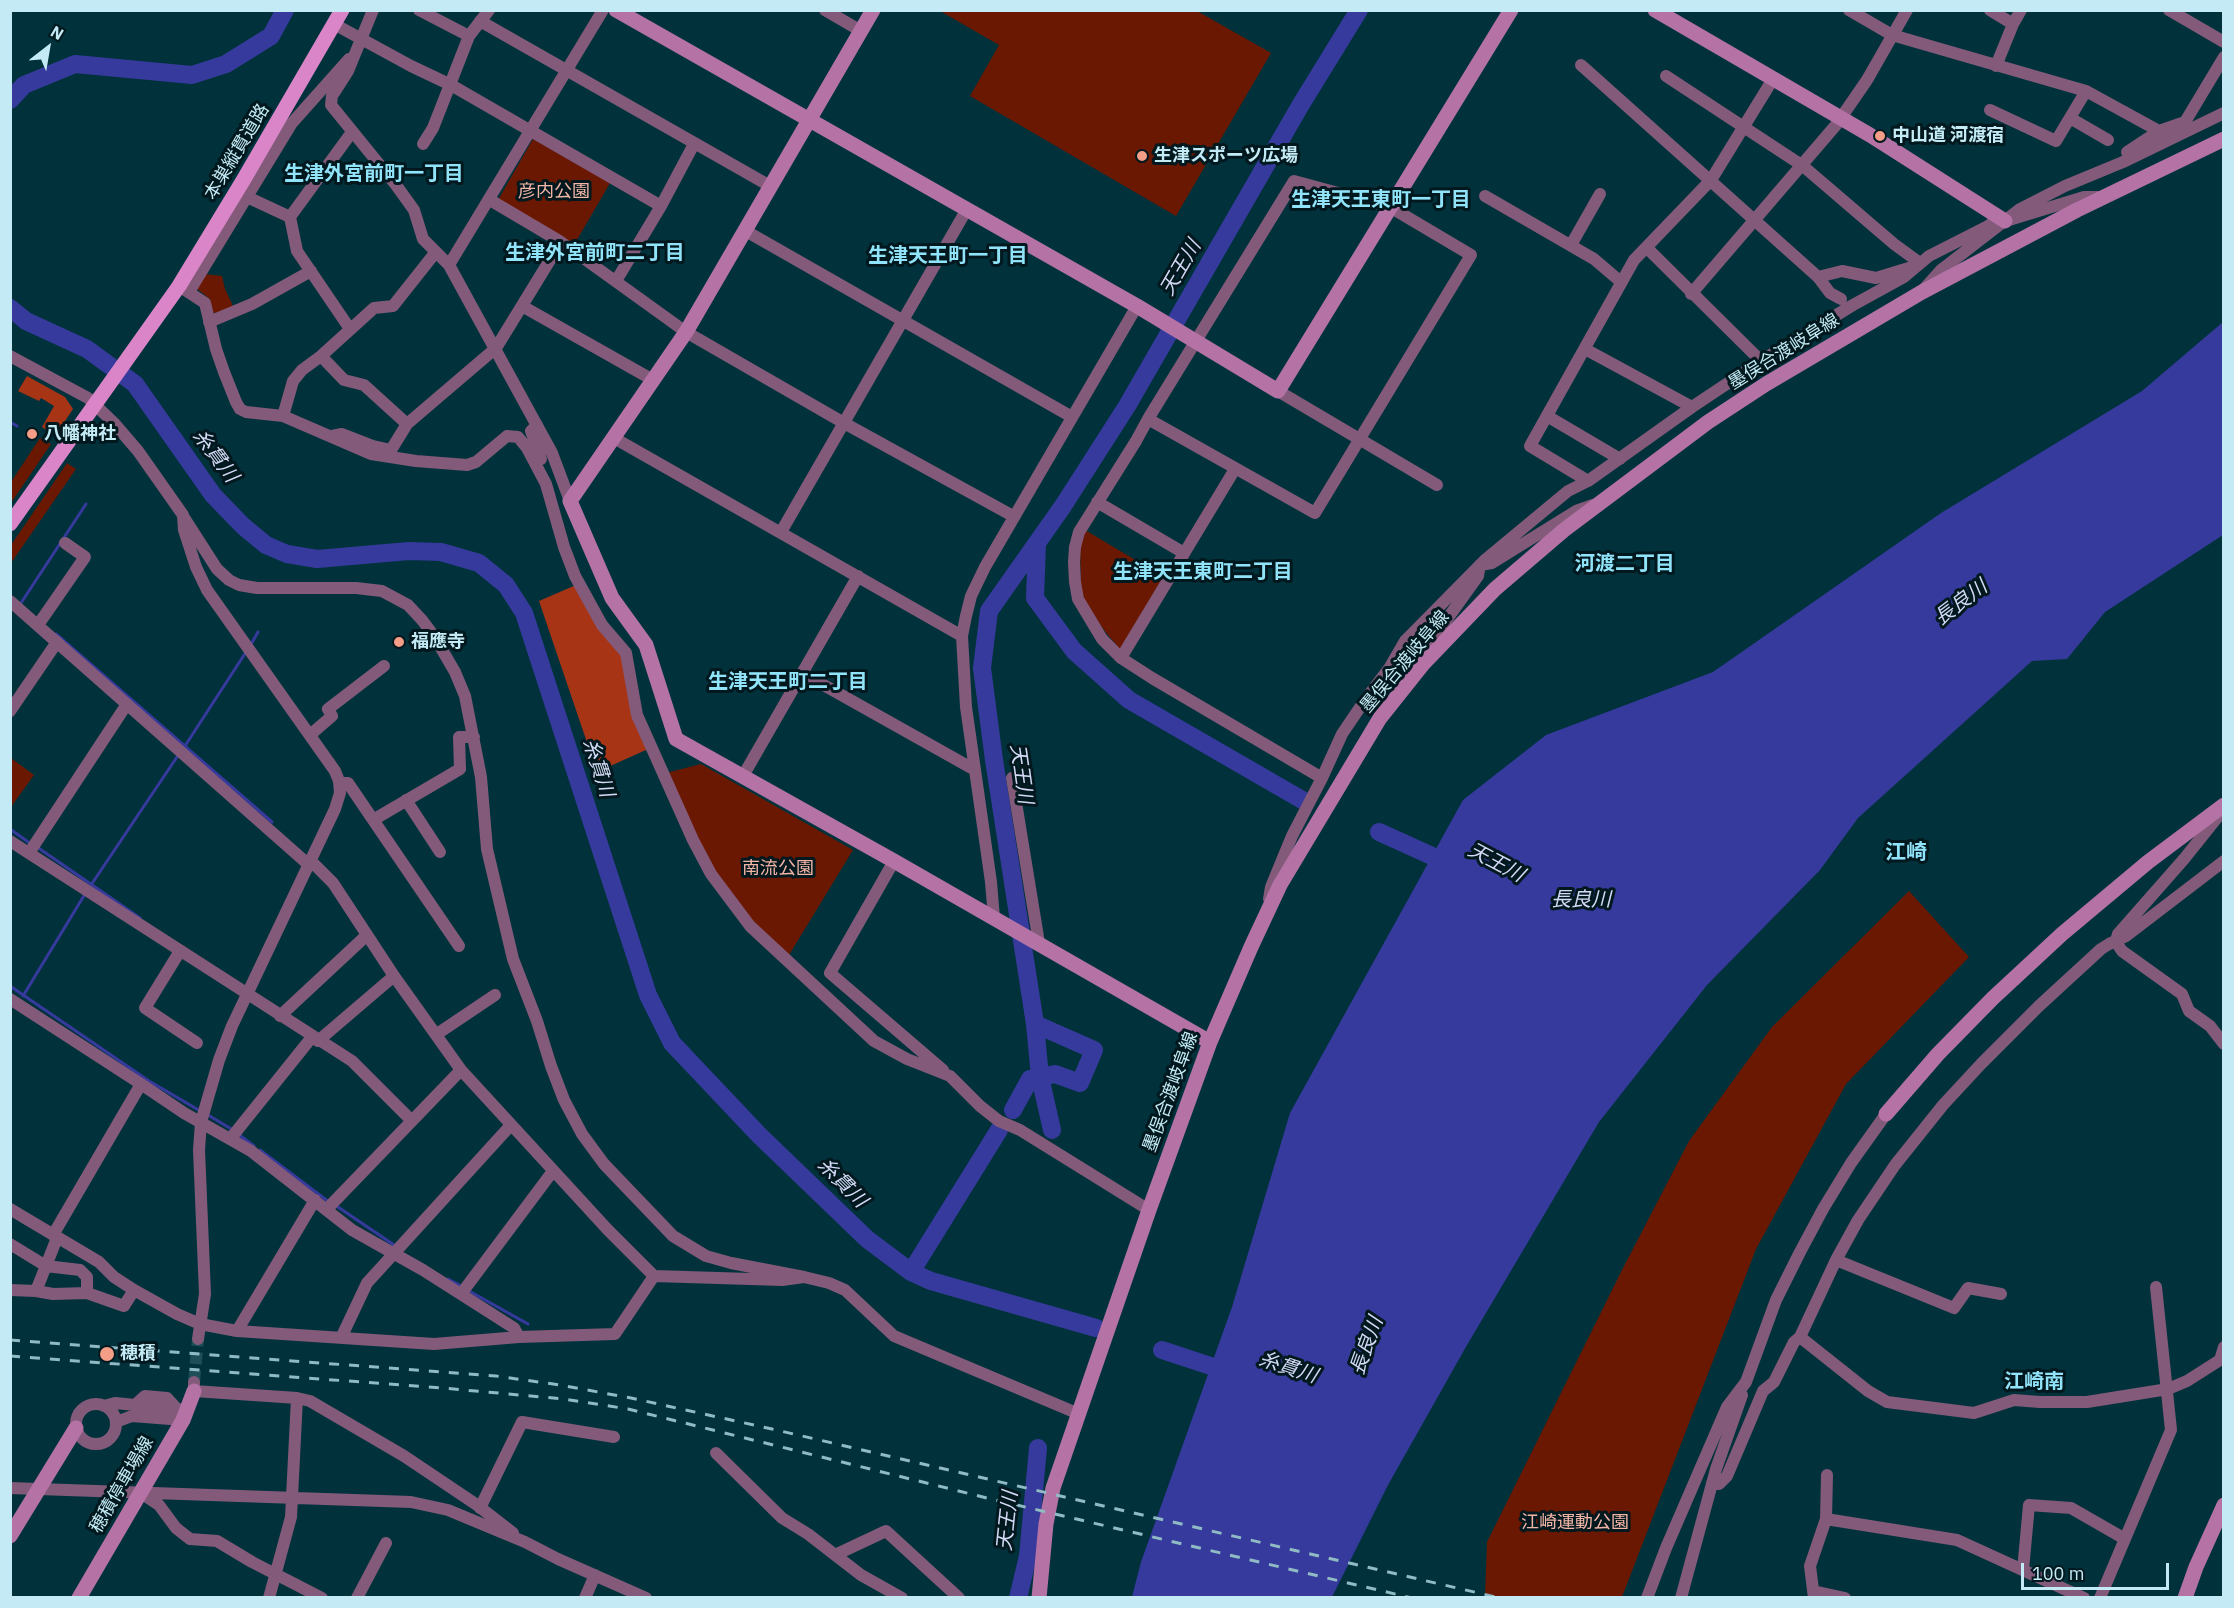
<!DOCTYPE html>
<meta charset="utf-8">
<style>
body{margin:0}
#map{position:relative;width:2234px;height:1608px;overflow:hidden;background:#01323c;font-family:"IBM Plex Sans",sans-serif}
canvas{display:block}
.frame{position:absolute;inset:0;border:12px solid #c4ebf5;pointer-events:none}
.north{position:absolute;left:18px;top:18px;width:60px;height:60px;-webkit-text-stroke:4px #00181e;paint-order:stroke;rotate:31deg;font-size:16px;font-weight:700;line-height:24px;text-align:center;color:#c4ebf5}
.north::after{content:'';display:block;margin:auto;width:21px;height:27px;background:#c4ebf5;clip-path:polygon(50% 0,100% 100%,50% 72%,0 100%)}
.scale{position:absolute;left:2021px;top:1563px;width:148px;height:27px;box-sizing:border-box;border:3px solid #c4ebf5;border-top:0;padding-left:8px;font-size:18px;line-height:21px;white-space:nowrap;color:#c4ebf5;-webkit-text-stroke:4px #00181e;paint-order:stroke}
</style>
<div id="map">
<canvas width="2234" height="1608"></canvas>
<div class="frame"></div>
<div class="north">N</div>
<div class="scale">100 m</div>
</div>
<script>
const g = document.querySelector('canvas').getContext('2d');
g.lineJoin = 'round';
function fillPath(path, color) { g.fillStyle = color; g.fill(path, 'evenodd'); }
const toPath = rows => new Path2D(rows.map(r => 'M' + r).join(''));
function trace(path, color, width, dash) { g.strokeStyle = color; g.lineWidth = width; g.lineCap = dash ? 'butt' : 'round'; g.setLineDash(dash || []); g.stroke(path); }
function write(font, color, halo, rows, align = 'center') {
  g.font = font + ' "IBM Plex Sans","Noto Sans JP",sans-serif'; g.lineWidth = 6; g.setLineDash([]); g.textBaseline = 'middle'; g.strokeStyle = halo; g.fillStyle = color; for (const [text, x, y, turn = 0] of rows) {
    g.save(); g.translate(x, y); g.rotate((+turn || 0) * Math.PI / 180); g.textAlign = isNaN(turn) ? turn : align; if (halo) g.strokeText(text, 0, 0); g.fillText(text, 0, 0); g.restore();
  }
}
fillPath(toPath([
 [940,11,1197,11,1271,53,1176,216,970,96,999,45],
 [533,139,610,183,574,245,498,200],
 [205,274,222,276,225,289,234,308,218,314,213,312,210,299,196,288],
 [40,438,51,444,11,503,11,482],
 [67,463,76,469,11,563,11,545],
 [1085,530,1164,577,1120,649,1107,634,1089,609,1081,591,1080,544],
 [11,758,34,775,11,807],
 [701,764,853,850,789,955,762,935,716,875,666,773],
 [1909,891,1969,957,1846,1084,1756,1249,1622,1597,1485,1597,1487,1542,1622,1270,1689,1141,1772,1027]
]), '#6a1802');
fillPath(toPath([
 [27,376,65,397,73,409,55,436,42,427,54,406,41,398,39,401,18,391],
 [576,585,620,650,648,749,597,772,539,601]
]), '#a63415');
fillPath(toPath([
 [2223,322,2223,535,2105,612,2067,659,2032,661,1858,818,1820,870,1707,985,1599,1122,1467,1345,1388,1485,1332,1597,1132,1597,1141,1562,1232,1307,1290,1113,1463,800,1546,735,1713,672,1941,513,2142,391]
]), '#363a9c');
trace(toPath([
 [10,422,17,426],
 [21,603,86,504],
 [56,634,272,822],
 [250,646,258,632],
 [183,749,246,652],
 [10,829,31,844],
 [37,847,140,918],
 [89,888,179,754],
 [10,986,149,1081,202,1112],
 [23,996,85,894],
 [208,1115,233,1130],
 [238,1134,254,1146],
 [260,1150,329,1202],
 [335,1205,397,1247],
 [448,1279,463,1287],
 [469,1291,528,1324]
]), '#363a9c', 3);
trace(toPath([
 [10,100,24,85,75,64,192,75,226,64,271,36,285,10],
 [10,308,26,321,87,349,135,384,213,495,243,526,266,545,287,554,317,559,409,551,441,552,479,563,506,585,524,613,648,995,672,1043,759,1135,867,1239,911,1272,931,1281,1096,1328],
 [1037,544,1035,598,1074,651,1129,700,1304,801],
 [1379,832,1454,866],
 [1013,1110,1030,1079,1055,1074,1080,1083,1094,1050,1035,1024],
 [1052,1130,1040,1077,1035,1024,994,760,982,668,989,611,1063,506,1127,406,1300,106,1359,10],
 [911,1272,999,1130],
 [1162,1350,1232,1373],
 [1018,1598,1028,1556,1038,1448]
]), '#363a9c', 18);
trace(toPath([
 [194,1382,198,1339]
]), '#1e4e58', 12, [12, 6]);
trace(toPath([
 [373,10,348,71,332,96,331,105,396,185,414,210,423,239,449,265],
 [419,10,469,36],
 [825,10,861,31],
 [1849,10,1892,35,2086,91,2159,131,2185,122,2224,57],
 [1990,10,2013,24],
 [2169,10,2224,42],
 [480,21,770,186],
 [334,24,411,66,451,85,661,206],
 [1581,65,1818,277,1830,293,1841,299],
 [1996,66,2013,24,2021,10],
 [1666,76,1803,166,1894,244,1920,263],
 [1990,110,2056,141,2086,91],
 [2070,118,2108,140],
 [423,144,433,128,469,36,489,10],
 [2127,152,2159,131],
 [1485,196,1594,259,1621,282],
 [247,197,290,217],
 [490,200,561,242,686,332,844,423,1013,516],
 [2009,220,2084,197,2102,197],
 [744,230,1072,417],
 [1571,245,1600,194],
 [1647,248,1761,361,1853,305,1904,277,1929,256,1988,226,2000,217],
 [1818,277,1842,271,1876,278,1912,267],
 [616,281,661,206,694,144],
 [179,286,205,303,216,349,224,372,236,402,240,409,246,412,283,416,371,454,416,461,467,465,476,462,507,436,518,437,527,448,546,484,564,547,575,576,602,625,626,653,637,715,693,840,711,874,750,926,874,1041,907,1059,950,1076,980,1106,999,1121,1020,1130,1149,1210],
 [1924,289,1941,270,2020,209,2065,186,2123,162,2224,113],
 [189,292,292,123,349,59],
 [1691,294,1836,125,1867,80,1907,10],
 [522,306,653,380],
 [209,322,252,304,311,271],
 [350,329,297,251,290,217,352,132],
 [1585,349,1692,407,1761,361],
 [10,356,88,398,114,423,138,451,183,515,184,530,196,567,207,590,335,771,339,781,340,793,335,809,232,1026,219,1060,201,1122,199,1150,205,1294,198,1339],
 [321,356,344,380,364,385,407,424],
 [1278,391,1437,485],
 [283,416,293,381,302,370,321,356,374,308,393,306,435,253],
 [1547,416,1620,459],
 [1148,419,1315,513,1471,255,1390,207,1294,181,1148,419,1136,441,1079,532,1075,547,1074,562,1075,582,1078,599,1102,639,1121,658,1152,678,1322,778,1292,836,1271,887,1269,899],
 [537,425,531,431,541,459],
 [332,436,342,434,373,446,391,450,407,424,496,348,561,242],
 [614,438,962,636],
 [1588,481,1692,407],
 [570,501,552,453,449,265,603,10],
 [1097,502,1184,553],
 [183,516,217,569,229,580,239,585,257,588,356,588,382,591,408,605,422,620,434,636,455,672,465,696,481,777,487,849,513,959,537,1021,551,1066,564,1100,582,1134,604,1164,673,1236,706,1256,731,1263,804,1277],
 [781,532,967,209],
 [10,601,309,865],
 [38,625,85,557,65,543],
 [1121,658,1235,469],
 [1416,669,1422,654,1478,576,1480,565,1492,563,1576,511,1593,505],
 [804,674,975,770],
 [10,711,57,642],
 [310,735,332,716,328,709,384,666],
 [743,776,858,576],
 [1012,778,1039,943],
 [1322,778,1342,734,1365,700,1390,667,1405,641,1486,559,1568,491,1588,481,1530,446,1634,260,1711,180,1773,79],
 [340,783,348,783,459,946],
 [406,800,440,852],
 [373,820,460,769,459,737,474,737],
 [10,841,352,1061,412,1121],
 [29,853,127,704],
 [311,861,333,883,394,976,461,1070,608,1230,654,1276,782,1280,804,1277,829,1283,845,1290,894,1336,1079,1414],
 [894,861,830,973,943,1070],
 [994,918,991,882,966,707,962,636,966,616,971,596,985,567,1137,306],
 [2116,941,2118,934,2184,859,2224,809],
 [2116,942,2122,951,2182,994,2189,1011,2210,1026,2224,1044],
 [180,951,145,1008,197,1043],
 [10,999,141,1084],
 [280,1016,367,935],
 [437,1034,495,995],
 [318,1041,394,976],
 [231,1138,312,1037],
 [10,1209,99,1262,114,1277,134,1290,177,1314,200,1324,237,1331,315,1200],
 [327,1209,461,1070],
 [53,1235,141,1084,184,1113,251,1151,352,1230,423,1270,514,1328,519,1337],
 [10,1244,46,1266,80,1270,87,1277,87,1293],
 [1836,1260,1954,1308,1968,1288,2001,1294],
 [10,1290,36,1291,53,1294,87,1293,124,1306,134,1290],
 [36,1291,57,1238],
 [461,1294,553,1171],
 [237,1331,434,1344,519,1337,615,1334,654,1276],
 [1800,1337,1868,1391,1887,1402,1974,1413,2014,1400,2040,1402,2087,1402,2168,1389,2187,1381,2220,1360,2224,1347],
 [341,1338,367,1283,511,1125],
 [194,1382,194,1391,297,1398,291,1517,269,1598],
 [297,1398,310,1401,404,1456,477,1505,513,1533],
 '76 1424a20 20 0 1 1 40 0a20 20 0 1 1-40 0Z',
 [135,1405,145,1396,167,1398,177,1409],
 [104,1406,115,1403,187,1410],
 [116,1422,132,1416,183,1420],
 [716,1453,782,1518,808,1534,861,1575,902,1598],
 [1712,1483,1719,1484,1727,1476,1763,1391,1774,1382,1794,1342,1800,1337,1836,1260,1858,1220,1895,1165,1943,1105,1981,1064,2039,1006,2101,949,2109,944,2126,936,2224,861],
 [10,1488,411,1502,448,1510,525,1542,558,1559,646,1598],
 [141,1493,159,1505,176,1528,190,1539,217,1541,252,1562,322,1598],
 [480,1508,522,1422,614,1437],
 [1826,1519,1957,1540,2084,1598],
 [835,1555,886,1531,959,1598],
 [2023,1570,2029,1505,2071,1508,2125,1539],
 [1813,1591,1845,1598],
 [357,1598,386,1543],
 [585,1598,595,1575],
 [1647,1598,1666,1548,1727,1407,1746,1382,1776,1300,1800,1252,1823,1209,1851,1163,1886,1114],
 [1681,1598,1716,1469,1742,1395],
 [1814,1598,1810,1566,1826,1519,1827,1475],
 [2100,1598,2171,1430,2156,1287]
]), '#835a7a', 12);
trace(toPath([
 [616,10,1137,306,1278,391,1511,10],
 [873,10,686,332,570,501,612,598,646,645,676,739,894,861,1210,1042],
 [1655,10,1870,135,2005,221],
 [1886,1114,1938,1054,1993,998,2062,934,2148,862,2224,805],
 [10,1536,76,1428],
 [79,1598,183,1420,194,1391],
 [1039,1598,1046,1524,1053,1488,1149,1210,1210,1042,1251,947,1280,885,1380,718,1423,664,1495,589,1564,530,1708,422,1766,384,1922,292,2077,210,2224,139],
 [2185,1598,2196,1567,2224,1505]
]), '#b472a5', 15);
trace(toPath([
 [10,524,179,286,244,179,342,10]
]), '#d985c7', 15);
trace(toPath([
 [10,1340,496,1376,560,1385,631,1398,772,1429,1500,1598],
 [10,1356,442,1388,564,1399,628,1409,987,1498,1412,1598]
]), '#90bac4', 3, [10, 10]);
for (const [x, y, r, color] of [
 [1880,136,6,"#f49e88"],
 [1142,156,6,"#f49e88"],
 [32,434,6,"#f49e88"],
 [399,642,6,"#f49e88"],
 [107,1354,8,"#f49e88"]
]) { const dot = new Path2D(); dot.arc(x, y, r, 0, 2 * Math.PI); g.fillStyle = color; g.fill(dot); trace(dot, '#00181e', 2); }
write('bold 18px', '#c4ebf5', '#00181e', [
 ["中山道 河渡宿",1892,136],
 ["生津スポーツ広場",1154,156],
 ["八幡神社",44,434],
 ["福應寺",411,642],
 ["穂積",120,1354]
], 'left');
write('18px', '#c4ebf5', '#00181e', [
 ["本巣縦貫道路",237,152,-59],
 ["墨俣合渡岐阜線",1784,352,-32],
 ["墨俣合渡岐阜線",1405,662,-50],
 ["墨俣合渡岐阜線",1171,1092,-70],
 ["穂積停車場線",122,1485,-60]
]);
write('18px', '#f2b5a6', '#00181e', [
 ["彦内公園",554,192],
 ["南流公園",778,869],
 ["江崎運動公園",1575,1523]
]);
write('bold 20px', '#90e3f8', '#00181e', [
 ["生津外宮前町一丁目",374,174],
 ["生津天王東町一丁目",1381,200],
 ["生津外宮前町二丁目",595,253],
 ["生津天王町一丁目",948,256],
 ["河渡二丁目",1625,564],
 ["生津天王東町二丁目",1203,572],
 ["生津天王町二丁目",788,682],
 ["江崎南",2034,1382]
]);
write('italic 20px', '#d3d9f4', '#00181e', [
 ["天王川",1181,268,-60],
 ["糸貫川",215,456,53],
 ["長良川",1961,603,-37],
 ["糸貫川",598,768,72],
 ["天王川",1021,774,82],
 ["天王川",1496,863,28],
 ["長良川",1581,900],
 ["糸貫川",842,1183,45],
 ["長良川",1367,1346,-70],
 ["糸貫川",1288,1368,18],
 ["天王川",1008,1521,-84]
]);
write('bold 21px', '#90e3f8', '#00181e', [
 ["江崎",1906,853]
]);
</script>
